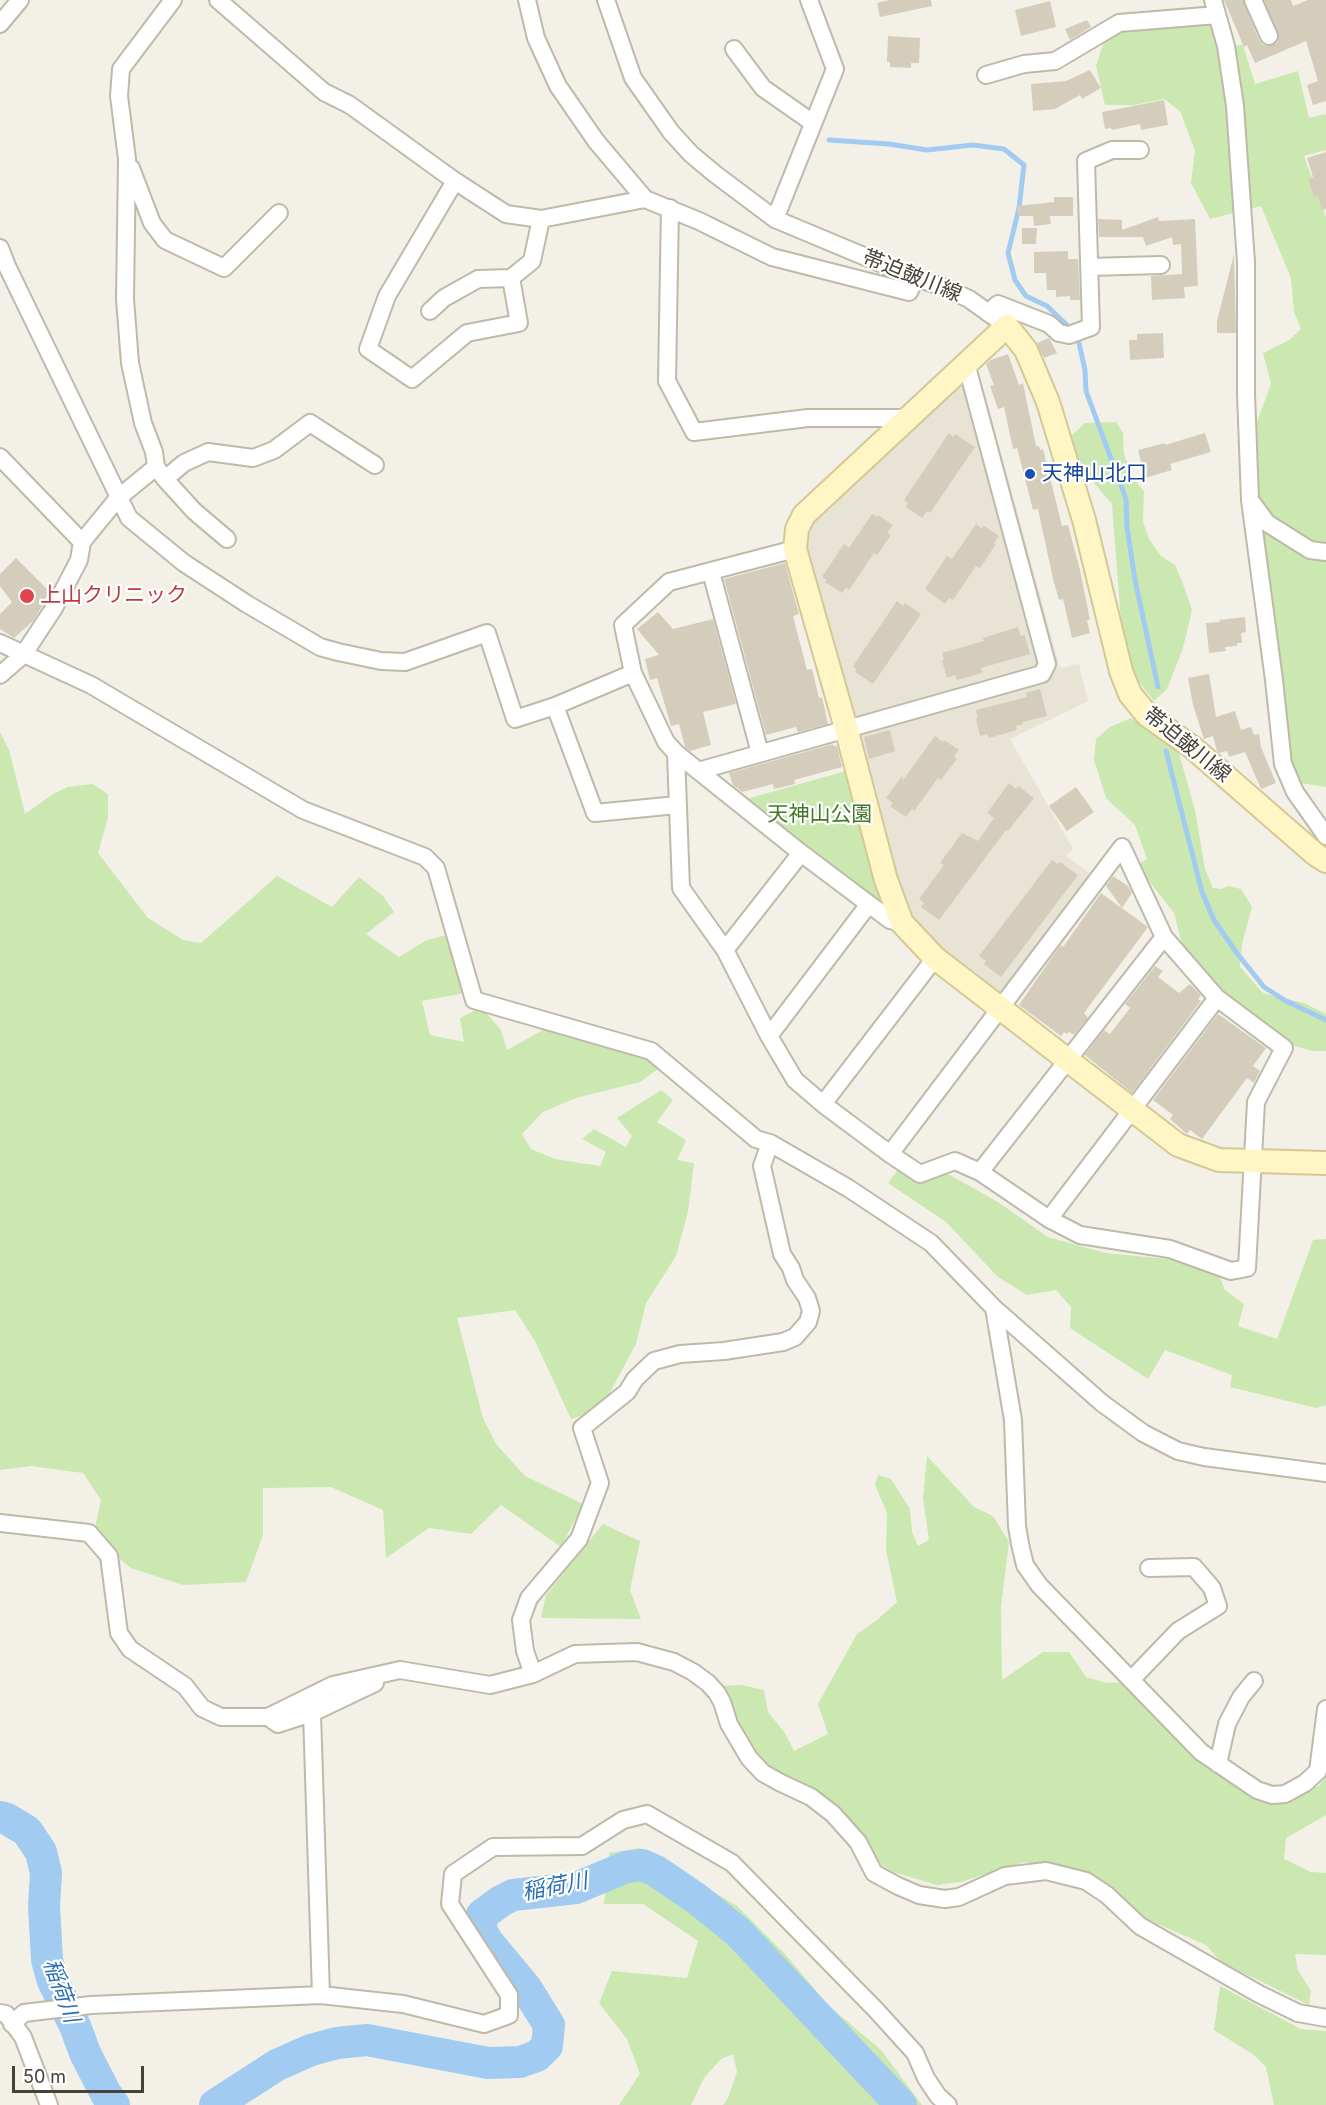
<!DOCTYPE html>
<meta charset="utf-8">
<style>
body{margin:0}
#map{position:relative;width:1326px;height:2105px;overflow:hidden;background:#f3f1e7;font-family:Inter,sans-serif}
canvas{display:block}
.scale{position:absolute;left:12px;top:2066px;width:132px;height:27px;box-sizing:border-box;border:3px solid #474136;border-top:0;padding-left:8px;font-size:18px;line-height:21px;white-space:nowrap;color:#474136;-webkit-text-stroke:4px #fff;paint-order:stroke}
</style>
<div id="map">
<canvas width="1326" height="2105"></canvas>
<div class="scale">50 m</div>
</div>
<script>
const g = document.querySelector('canvas').getContext('2d');
g.lineJoin = 'round';
function fillPath(path, color) { g.fillStyle = color; g.fill(path, 'evenodd'); }
const toPath = rows => new Path2D(rows.map(r => 'M' + r).join(''));
function trace(path, color, width, dash) { g.strokeStyle = color; g.lineWidth = width; g.lineCap = dash ? 'butt' : 'round'; g.setLineDash(dash || []); g.stroke(path); }
function write(font, color, halo, rows, align = 'center') {
  g.font = font + ' Inter,"Noto Sans JP",sans-serif'; g.lineWidth = 4.5; g.setLineDash([]); g.textBaseline = 'middle'; g.strokeStyle = halo; g.fillStyle = color; for (const [text, x, y, turn = 0] of rows) {
    g.save(); g.translate(x, y); g.rotate((+turn || 0) * Math.PI / 180); g.textAlign = isNaN(turn) ? turn : align; if (halo) g.strokeText(text, 0, 0); g.fillText(text, 0, 0); g.restore();
  }
}
fillPath(toPath([
 [977,365,1060,668,1079,664,1088,701,1010,739,1073,849,1066,856,1092,875,1003,990,997,993,931,941,910,913,901,895,807,551,812,521]
]), '#e7e3d5');
fillPath(toPath([
 [1212,23,1223,46,1243,45,1255,84,1298,71,1309,118,1325,114,1326,116,1326,150,1304,156,1326,217,1326,787,1300,783,1290,763,1258,499,1254,430,1271,384,1263,353,1289,340,1301,329,1294,312,1291,278,1261,206,1210,219,1191,183,1195,151,1180,111,1164,99,1134,105,1105,105,1096,65,1105,39,1119,30],
 [1116,422,1123,433,1124,454,1133,478,1144,491,1143,522,1149,539,1161,556,1175,565,1182,581,1192,610,1183,648,1167,689,1154,701,1139,682,1127,651,1120,610,1112,504,1082,469,1071,436,1085,423],
 [1131,718,1178,750,1195,810,1205,869,1213,888,1221,889,1228,886,1241,889,1252,907,1242,944,1240,967,1263,993,1304,1003,1326,1014,1326,1051,1313,1051,1291,1045,1220,995,1184,952,1174,913,1145,876,1138,864,1147,859,1135,825,1106,798,1094,760,1096,739,1110,727],
 [0,732,9,750,25,814,53,794,68,787,93,784,108,794,108,818,98,853,148,918,183,940,201,943,277,876,332,907,359,877,383,896,394,912,366,934,399,957,427,940,446,935,465,993,422,1001,430,1035,464,1042,460,1018,481,1007,501,1030,507,1050,547,1028,665,1064,640,1082,576,1098,543,1112,522,1134,531,1149,555,1159,600,1166,606,1152,582,1139,594,1129,626,1147,632,1136,617,1118,661,1090,673,1100,657,1122,686,1140,677,1160,694,1163,688,1212,676,1256,646,1303,636,1344,601,1409,571,1419,535,1341,515,1310,457,1318,483,1418,496,1444,525,1476,583,1504,561,1547,501,1505,471,1534,429,1528,386,1558,383,1510,331,1487,263,1488,263,1535,246,1582,183,1585,131,1568,93,1537,101,1500,83,1473,31,1466,0,1470],
 [846,771,881,900,876,904,743,800],
 [902,1164,922,1170,950,1175,998,1202,1048,1237,1105,1253,1189,1261,1217,1271,1225,1290,1244,1304,1238,1326,1277,1339,1313,1240,1326,1239,1326,1405,1316,1408,1230,1387,1232,1375,1165,1350,1148,1379,1070,1328,1071,1307,1056,1290,1027,1295,998,1277,946,1222,888,1183],
 [927,1456,974,1507,993,1516,1009,1542,1001,1607,1002,1680,1043,1652,1069,1652,1086,1677,1107,1683,1143,1681,1179,1729,1235,1768,1286,1793,1319,1786,1326,1775,1326,1815,1286,1838,1284,1859,1311,1872,1326,1873,1326,1955,1295,1954,1298,1970,1311,1991,1309,2005,1221,1962,1206,1945,1142,1917,1070,1871,1024,1862,961,1882,937,1885,893,1872,874,1860,839,1806,808,1785,790,1780,752,1756,721,1686,742,1685,764,1690,768,1712,785,1733,794,1751,828,1734,818,1704,857,1634,877,1620,897,1602,886,1550,887,1513,875,1485,878,1475,891,1479,910,1509,912,1532,918,1546,929,1540,923,1498],
 [603,1524,640,1541,630,1590,641,1619,541,1618,546,1595],
 [640,1848,737,1906,786,1955,828,2005,881,2050,922,2105,723,2105,728,2098,737,2072,733,2054,721,2059,704,2078,691,2105,619,2105,640,2074,627,2039,599,2003,612,1971,687,1978,698,1941,643,1904,604,1904,609,1853],
 [1220,1986,1301,2029,1326,2031,1326,2105,1274,2105,1266,2067,1254,2055,1214,2030]
]), '#cae8af');
trace(toPath([
 [829,140,889,144,927,150,973,145,1004,149,1024,165,1019,208,1008,253,1015,280,1026,296,1047,306,1069,327],
 [1079,343,1085,370,1086,391,1126,499,1127,527,1135,580,1158,687],
 [1166,751,1202,892,1214,920,1236,952,1264,987,1286,1001,1326,1020]
]), '#a2cbf1', 5);
trace(toPath([
 [0,1817,7,1819,27,1831,41,1852,46,1873,44,1906,47,1960,53,1981,75,2026,85,2053,106,2094,114,2105],
 [215,2105,277,2065,311,2050,337,2043,367,2040,488,2063,520,2062,537,2056,547,2046,549,2025,526,1988,487,1941,481,1930,482,1915,501,1901,513,1895,576,1888,626,1867,642,1865,656,1871,697,1899,738,1932,901,2105]
]), '#a2cbf1', 32);
fillPath(toPath([
 [889,0,931,0,932,6,880,17,877,3],
 [1224,0,1243,0,1259,40,1263,45,1268,46,1277,43,1279,37,1264,0,1291,0,1293,6,1308,0,1326,0,1326,101,1313,105,1307,85,1318,81,1306,41,1255,63,1247,45,1244,47],
 [1050,1,1056,27,1021,36,1015,10],
 [1087,20,1091,27,1070,40,1065,29],
 [888,36,920,38,919,63,911,63,911,68,890,67,890,62,887,62],
 [1090,70,1101,88,1082,99,1080,95,1055,109,1033,111,1031,84,1066,81],
 [1164,100,1168,125,1141,130,1140,124,1112,130,1111,128,1105,129,1102,112],
 [1326,152,1326,209,1322,210,1318,195,1314,197,1308,179,1313,177,1307,158],
 [1054,197,1073,197,1073,216,1050,216,1051,224,1034,226,1033,216,1018,216,1017,206,1054,202],
 [1158,217,1159,221,1195,219,1198,286,1184,287,1185,298,1152,300,1151,276,1182,274,1181,244,1173,245,1172,237,1146,246,1143,237,1099,237,1098,219,1122,220,1122,230],
 [1022,228,1037,228,1036,244,1022,244],
 [1068,251,1068,259,1078,259,1080,300,1070,300,1070,296,1056,297,1056,290,1047,290,1046,273,1034,273,1034,252],
 [1234,254,1236,333,1217,333,1217,321],
 [1163,333,1164,358,1130,360,1129,340,1137,340,1137,334],
 [1049,338,1057,353,1044,358,1037,343],
 [1008,354,1019,385,1023,383,1036,446,1039,446,1040,450,1043,449,1062,526,1068,525,1080,570,1090,620,1087,620,1090,633,1072,638,1063,599,1059,600,1053,579,1038,509,1033,510,1017,448,1013,449,1004,407,998,409,990,386,994,385,986,364,991,360],
 [949,433,953,437,955,434,975,447,930,513,927,511,922,518,906,507,908,503,904,500],
 [1205,433,1211,452,1170,464,1172,470,1145,478,1138,450,1165,443,1165,445],
 [872,514,877,517,878,515,893,525,887,533,891,535,877,555,874,553,849,590,846,587,842,593,825,582,827,580,822,577,844,544,849,548],
 [976,524,982,529,984,526,999,536,994,543,996,544,980,568,976,566,953,600,949,598,945,604,925,589,947,556,952,559],
 [16,558,48,590,46,600,33,621,14,638,0,629,0,614,12,602,0,586,0,574],
 [785,563,799,614,793,616,807,670,812,669,819,698,822,697,828,724,798,732,796,727,766,735,724,579],
 [897,601,903,606,905,603,921,614,873,684,855,672,857,670,853,666],
 [658,612,673,629,713,619,736,704,703,712,711,745,690,751,685,747,679,724,671,726,657,678,650,680,645,659,659,655,637,629],
 [1245,617,1246,632,1241,633,1242,643,1237,643,1237,646,1225,647,1226,651,1209,653,1206,623,1220,622,1219,620],
 [1018,627,1021,636,1025,635,1030,654,981,668,982,673,957,680,955,675,947,678,942,660,944,660,942,653,984,641,983,638],
 [1209,674,1216,717,1235,711,1241,730,1251,727,1254,735,1259,734,1261,747,1276,783,1261,789,1245,752,1229,757,1227,751,1219,753,1217,751,1213,736,1204,739,1193,705,1188,678],
 [1040,689,1047,716,1023,722,1023,724,1016,726,1017,730,989,738,987,734,980,736,976,718,978,718,976,710,1027,697,1026,693],
 [890,730,895,751,869,759,864,737],
 [935,736,943,742,944,740,959,750,954,756,957,759,941,780,938,778,914,811,912,809,906,817,890,806,893,803,886,798,902,776,903,780],
 [833,744,833,746,837,746,842,767,794,780,795,784,774,789,773,784,742,792,733,785,729,773],
 [1009,783,1016,789,1018,786,1034,798,1008,831,1006,830,939,920,921,907,924,903,919,899,944,865,940,863,962,833,978,841,994,818,987,813],
 [1076,787,1094,812,1067,831,1049,806],
 [1052,860,1058,864,1060,862,1078,875,1001,977,984,964,986,961,979,956],
 [1113,876,1128,886,1132,893,1122,908,1106,886],
 [1101,893,1148,927,1084,1013,1088,1018,1074,1035,1069,1032,1067,1034,1064,1032,1061,1036,1019,1005,1050,960,1061,945,1063,947],
 [1155,966,1163,971,1158,977,1179,993,1190,984,1201,995,1198,999,1201,1001,1132,1093,1085,1055,1104,1030,1110,1034,1130,1008,1125,1004],
 [1218,1014,1266,1048,1253,1066,1260,1071,1254,1083,1247,1078,1202,1139,1190,1130,1187,1134,1170,1119,1173,1115,1153,1100]
]), '#d5cdbc');
const street = toPath([
 [218,0,324,92,350,105,455,181,506,214,541,219,645,199,699,221,772,257,909,292,916,278],
 [527,0,536,38,558,86,596,141,645,199],
 [606,0,633,78,671,132,691,154,715,174,775,219,916,278,946,288,969,299,1007,326],
 [1213,0,1226,46,1235,106,1246,262,1246,394,1250,500,1274,680,1283,764,1295,792,1326,836],
 [1253,0,1269,36],
 [0,24,20,0],
 [734,49,763,88,813,123],
 [986,75,1024,64,1055,61,1119,23,1217,15],
 [131,168,152,223,165,240,224,268,279,213],
 [455,181,387,296,368,349,412,379,467,333,519,323,511,278,532,261,541,219],
 [670,208,667,381,694,432,808,418,908,418],
 [775,219,835,69,809,0],
 [0,248,7,266,129,518,184,563,247,604,320,647,338,652,381,661,405,662,487,633,515,719,555,706,633,673],
 [1089,267,1161,265],
 [430,311,444,298,478,279,511,278],
 [988,313,998,304,1049,324,1059,333,1069,335,1091,327,1086,161,1112,150,1140,150],
 [0,457,82,542],
 [156,467,165,479,184,463,208,452,253,458,274,450,310,423,375,465],
 [165,479,194,511,227,539],
 [1253,504,1267,523,1310,550,1326,552],
 [795,549,669,582,623,625,633,673,666,742,676,753,801,853,890,920,902,923],
 [711,572,760,753],
 [0,643,91,685,303,810,425,857,436,868,474,1000,651,1051,756,1139,770,1143,848,1188,931,1243,994,1308,1102,1403,1143,1433,1178,1451,1204,1457,1326,1473],
 [0,675,23,655,54,608,79,560,82,542,118,498,156,467,154,452,143,423,130,363,125,299,127,159,119,96,121,69,173,0],
 [555,706,595,813,677,805],
 [676,753,681,888,725,950,769,1036,795,1080,823,1104,890,1154,920,1174,955,1161,980,1172,1049,1219,1080,1235,1170,1249,1231,1271,1247,1268,1256,1102,1284,1048,1217,998,1164,937,1122,847,890,1154],
 [698,771,1042,674,1047,664,966,363],
 [725,950,801,853],
 [769,1036,869,904],
 [823,1104,935,958],
 [980,1172,1164,937],
 [1049,1219,1217,998],
 [994,1308,1013,1420,1017,1526,1020,1544,1025,1565,1039,1585,1201,1752,1257,1790,1272,1795,1285,1794,1305,1783,1318,1771,1326,1709],
 [0,1523,89,1533,109,1556,119,1633,130,1649,185,1686,202,1708,221,1717,268,1717,333,1685,400,1670,490,1685,533,1674,575,1654,637,1652,674,1662,693,1672,708,1683,717,1693,722,1702,729,1724,749,1758,763,1773,781,1783,811,1797,833,1814,858,1842,874,1873,898,1886,919,1895,945,1899,959,1897,1005,1876,1046,1871,1086,1881,1107,1895,1140,1926,1259,1994,1298,2013,1326,2018],
 [533,1674,525,1651,521,1620,529,1598,579,1539,600,1483,582,1428,627,1392,635,1379,654,1361,680,1354,724,1351,783,1342,795,1337,808,1322,811,1311,807,1298,795,1280,791,1268,782,1254,762,1166,770,1143],
 [1131,1680,1178,1631,1218,1606,1212,1588,1194,1567,1149,1568],
 [268,1717,278,1724,312,1713],
 [1218,1764,1227,1724,1241,1697,1254,1681],
 [321,1995,403,2004,484,2024,509,2015,509,1995,450,1904,453,1874,493,1847,582,1846,623,1820,647,1814,732,1863,876,2010,915,2053,926,2078,938,2096,948,2105],
 [0,2013,6,2014,23,2037,49,2105],
 [12,2024,24,2013,91,2005,321,1995,312,1713,375,1683]
]);
const secondary = toPath([
 [1326,861,1315,854,1192,747,1147,715,1130,694,1121,671,1084,520,1048,402,1026,350,1007,326,804,515,797,529,795,549,846,728,886,880,902,923,935,958,1178,1145,1219,1160,1326,1163]
]);
trace(street, '#bfb9a9', 20);
trace(secondary, '#d4c896', 26);
trace(street, '#fff', 16);
trace(secondary, '#fff5c5', 22);
for (const [x, y, r, color] of [
 [1030,474,6,"#1a4fb4"],
 [27,596,8,"#e0444e"]
]) { const dot = new Path2D(); dot.arc(x, y, r, 0, 2 * Math.PI); g.fillStyle = color; g.fill(dot); trace(dot, '#fff', 2); }
write('21px', '#474136', '#fff', [
 ["帯迫皷川線",912,276,22],
 ["帯迫皷川線",1187,745,39]
]);
write('21px', '#164399', '#fff', [
 ["天神山北口",1042,474]
], 'left');
write('21px', '#be3a42', '#fff', [
 ["上山クリニック",40,596]
], 'left');
write('21px', '#417928', '#fff', [
 ["天神山公園",820,815]
]);
write('italic 22px', '#2e71b3', '#fff', [
 ["稲荷川",555,1887,-11],
 ["稲荷川",61,1991,70]
]);
</script>
